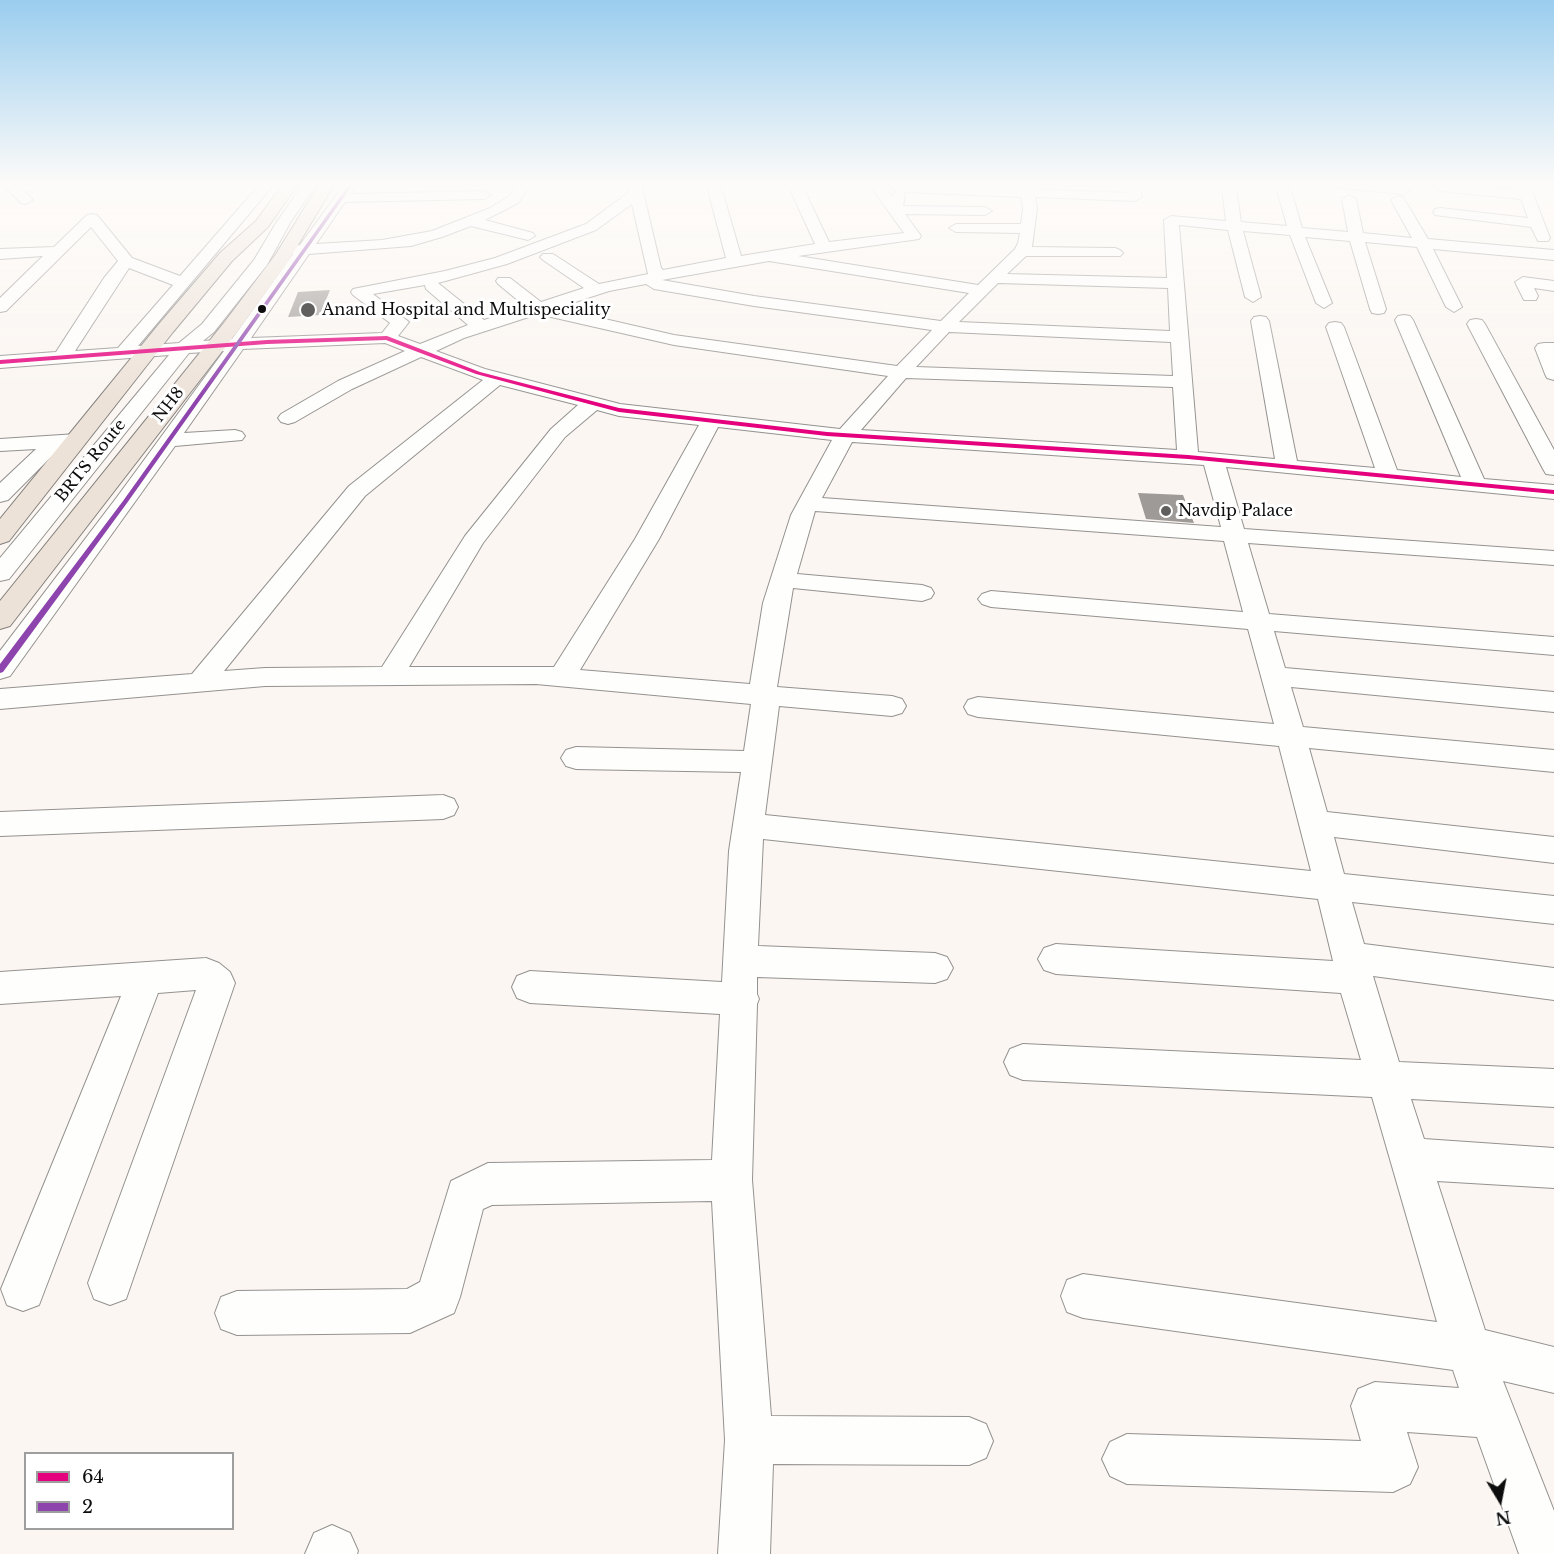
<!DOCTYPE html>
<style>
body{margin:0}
#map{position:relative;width:1554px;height:1554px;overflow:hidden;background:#fbf6f1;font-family:"Libre Baskerville",serif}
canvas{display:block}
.legend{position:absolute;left:24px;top:1452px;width:210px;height:78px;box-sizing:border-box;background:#fff;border:2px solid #9e9e9e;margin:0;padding:8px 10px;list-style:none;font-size:18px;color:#0d0d0d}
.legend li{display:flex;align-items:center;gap:12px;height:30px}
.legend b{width:30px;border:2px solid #9e9e9e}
.north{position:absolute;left:1470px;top:1470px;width:60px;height:60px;-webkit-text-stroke:4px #fff;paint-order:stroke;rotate:170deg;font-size:16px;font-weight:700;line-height:24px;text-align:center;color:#0d0d0d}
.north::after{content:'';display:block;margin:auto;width:21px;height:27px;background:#0d0d0d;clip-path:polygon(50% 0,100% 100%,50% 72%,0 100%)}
</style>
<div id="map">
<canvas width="1554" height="1554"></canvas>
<ul class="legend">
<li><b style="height:8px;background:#e5007d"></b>64</li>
<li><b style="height:8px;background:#8e44ad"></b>2</li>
</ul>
<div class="north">N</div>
</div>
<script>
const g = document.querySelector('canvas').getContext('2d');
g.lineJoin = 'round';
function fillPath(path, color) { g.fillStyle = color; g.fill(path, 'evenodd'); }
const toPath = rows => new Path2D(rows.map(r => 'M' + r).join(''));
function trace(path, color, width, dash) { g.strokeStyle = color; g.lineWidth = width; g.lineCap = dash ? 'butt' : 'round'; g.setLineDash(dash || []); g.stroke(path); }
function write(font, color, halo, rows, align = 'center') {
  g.font = font + ' "Libre Baskerville",serif'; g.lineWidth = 6; g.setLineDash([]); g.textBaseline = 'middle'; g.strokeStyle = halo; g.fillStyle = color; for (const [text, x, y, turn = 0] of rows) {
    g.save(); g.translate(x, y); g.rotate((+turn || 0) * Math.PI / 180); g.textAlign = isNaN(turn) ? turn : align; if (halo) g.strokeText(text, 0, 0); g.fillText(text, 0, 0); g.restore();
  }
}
fillPath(toPath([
 [330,290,320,315,288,317,298,292],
 [1138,493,1183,495,1194,523,1146,519]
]), '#9e9a97');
const minor = toPath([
 [1,183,15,183,33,200,26,204,21,203,1,183],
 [261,183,275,183,138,346,179,343,202,324,254,260,276,223,304,183,317,183,290,223,267,265,214,332,203,341,232,339,293,254,286,250,289,247,300,245,345,183,358,183,351,194,484,191,491,195,484,199,345,202,316,244,382,240,432,231,490,208,508,197,519,183,532,183,518,203,485,220,533,233,535,236,528,240,471,226,442,237,411,246,309,254,251,338,382,333,390,323,353,295,351,292,353,289,445,271,495,258,586,224,629,192,627,183,641,183,661,268,663,270,726,258,706,183,720,183,741,256,815,244,787,183,801,183,829,242,904,233,868,183,881,183,891,196,897,191,893,188,895,185,900,184,1020,188,1019,183,1033,183,1034,189,1127,193,1125,183,1139,183,1142,197,1135,201,1035,197,1037,208,1032,247,1115,248,1120,250,1123,253,1120,256,1026,256,1007,274,1167,278,1164,220,1171,216,1226,221,1222,188,1229,184,1236,188,1241,222,1287,226,1277,190,1284,186,1291,190,1302,228,1348,232,1342,199,1349,195,1356,199,1363,233,1412,238,1391,200,1398,196,1403,197,1428,239,1554,250,1554,260,1433,249,1462,307,1454,312,1446,307,1417,247,1365,242,1386,309,1384,313,1378,314,1372,313,1370,309,1350,241,1305,237,1332,303,1324,308,1316,303,1290,235,1243,231,1261,297,1253,302,1245,297,1228,230,1179,225,1198,452,1275,459,1251,321,1254,317,1260,316,1266,317,1269,321,1297,461,1375,468,1326,327,1329,323,1335,322,1341,323,1344,327,1397,470,1461,477,1395,320,1398,316,1404,315,1410,316,1413,320,1484,479,1554,485,1554,499,1226,467,1244,529,1554,551,1554,565,1248,543,1269,614,1554,637,1554,655,1274,631,1285,668,1554,692,1554,712,1291,687,1303,727,1554,750,1554,772,1309,748,1327,812,1554,837,1554,863,1334,837,1344,874,1554,896,1554,924,1352,902,1364,944,1554,968,1554,1000,1373,976,1399,1062,1554,1069,1554,1107,1411,1099,1424,1139,1554,1148,1554,1188,1437,1181,1485,1330,1554,1347,1554,1393,1503,1381,1554,1511,1554,1554,1519,1554,1477,1437,1407,1432,1418,1467,1410,1484,1393,1492,1127,1484,1110,1476,1102,1459,1110,1442,1127,1434,1361,1441,1351,1406,1358,1389,1375,1382,1459,1388,1453,1370,1083,1318,1067,1312,1061,1296,1067,1280,1083,1274,1437,1322,1372,1097,1023,1080,1010,1075,1004,1062,1010,1049,1023,1044,1361,1060,1341,993,1056,974,1044,970,1038,959,1044,948,1056,944,1333,961,1318,899,763,839,758,946,935,953,947,957,953,968,947,979,935,983,757,977,757,994,759,999,757,1004,752,1180,771,1416,969,1417,986,1424,993,1441,986,1458,969,1465,773,1464,770,1554,718,1554,725,1440,712,1201,492,1205,483,1209,460,1297,454,1313,410,1333,237,1335,221,1329,215,1313,221,1297,237,1291,407,1289,420,1282,451,1181,488,1163,712,1160,720,1014,530,1003,517,998,512,987,517,976,530,971,722,982,729,851,741,772,576,769,566,766,561,758,566,750,576,747,744,751,751,704,536,684,265,686,0,709,0,689,192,674,349,486,483,380,421,357,352,389,295,422,288,424,281,422,278,418,281,414,338,381,405,351,385,343,243,349,184,433,235,430,242,432,245,436,242,440,175,446,10,676,0,679,0,651,117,497,224,351,189,353,9,579,0,581,0,558,169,355,0,368,0,356,56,352,104,278,118,261,91,227,6,311,0,312,0,298,43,256,0,259,0,249,54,247,87,215,92,214,97,215,132,258,180,276,261,183],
 [903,192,1021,197,1023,208,1021,224,956,224,949,228,956,232,1020,233,1018,243,1015,249,978,285,798,256,919,239,921,236,905,214,985,215,992,211,985,207,903,206,905,195,903,192],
 [632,204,648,274,599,284,553,254,543,254,540,257,543,260,584,288,541,302,510,278,498,278,496,281,498,284,526,307,484,320,438,283,507,264,596,230,632,204],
 [769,261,969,293,941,321,754,296,662,280,769,261],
 [129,268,173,285,118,348,75,351,129,268],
 [998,283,1168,288,1170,331,959,322,998,283],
 [646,284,654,289,754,306,932,330,897,366,674,335,557,308,609,291,646,284],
 [425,285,426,289,468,325,420,344,398,336,409,322,373,294,425,285],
 [538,314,674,345,888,376,840,429,620,404,485,369,436,351,464,338,538,314],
 [949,332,1171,342,1173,376,916,367,949,332],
 [906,378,1173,387,1177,450,861,430,906,378],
 [500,385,578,405,551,429,465,536,382,667,265,668,224,671,365,496,500,385],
 [597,410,619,416,699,425,635,539,554,667,409,667,483,543,565,437,597,410],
 [718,427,832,440,791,515,763,603,750,684,580,670,659,539,718,427],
 [852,442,1204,465,1221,527,822,498,852,442],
 [815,511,1224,541,1243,612,991,591,982,594,978,599,982,604,991,607,1248,629,1274,724,978,697,968,700,964,707,968,714,978,717,1279,746,1311,871,765,815,779,706,892,716,902,713,906,706,902,699,892,696,777,687,793,588,922,601,931,598,934,593,931,588,922,585,797,574,815,511],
 [1326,183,1378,183,1404,186,1411,190,1404,194,1332,187,1326,183],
 [1445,183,1518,190,1498,183,1529,183,1550,238,1548,241,1538,241,1531,227,1435,215,1433,212,1435,209,1440,208,1528,218,1521,199,1440,191,1433,187,1435,184,1445,183],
 [1523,277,1554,281,1554,291,1534,288,1538,296,1536,300,1524,300,1515,282,1523,277],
 [1476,319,1482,320,1485,324,1554,450,1554,475,1546,474,1543,469,1467,324,1470,320,1476,319],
 [1544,343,1554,343,1554,380,1547,378,1545,374,1535,348,1538,344,1544,343],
 [77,434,84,436,87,440,84,444,61,447,8,500,0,502,0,483,36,449,0,451,0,439,77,434],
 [443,795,454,799,458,807,454,815,443,819,0,836,0,812,443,795],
 [206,958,219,963,230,972,235,983,126,1299,110,1305,94,1299,88,1283,196,990,158,993,39,1305,23,1311,7,1305,1,1289,121,996,0,1004,0,972,206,958],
 [332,1525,350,1533,358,1551,357,1554,305,1554,314,1533,332,1525]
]);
const major = toPath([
 [284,183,299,183,268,227,232,261,173,332,9,541,0,544,0,519,159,324,220,253,256,221,284,183],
 [320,183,335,183,289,260,237,332,10,626,0,629,0,601,223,324,276,254,320,183]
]);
trace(minor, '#949290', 2);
trace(major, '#817f7d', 2);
fillPath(minor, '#fefefd');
fillPath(major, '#ede2d8');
fillPath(toPath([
 [387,336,480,372,619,408,827,432,1188,455,1554,490,1554,494,1188,459,827,436,619,412,476,374,386,340,267,344,0,364,0,360,267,340,387,336]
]), '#e5007d');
fillPath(toPath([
 [350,183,354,183,127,503,3,672,0,673,0,664,123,501,350,183]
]), '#8e44ad');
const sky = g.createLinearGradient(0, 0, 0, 401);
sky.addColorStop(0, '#9acdee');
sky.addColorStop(0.46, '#fdfbf9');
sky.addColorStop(1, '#fdfbf900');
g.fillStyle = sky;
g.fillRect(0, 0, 1554, 401);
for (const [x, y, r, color] of [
 [262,309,5,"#0d0d0d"],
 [308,310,8,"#605f5d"],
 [1166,511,6,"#605f5d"]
]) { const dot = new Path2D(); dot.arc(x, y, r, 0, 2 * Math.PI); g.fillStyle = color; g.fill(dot); trace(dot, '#fff', 2); }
write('16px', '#0d0d0d', '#fff', [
 ["Anand Hospital and Multispeciality",322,310],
 ["Navdip Palace",1178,511]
], 'left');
write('16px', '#0d0d0d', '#fff', [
 ["NH8",169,405,-52],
 ["BRTS Route",91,461,-51]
]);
</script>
